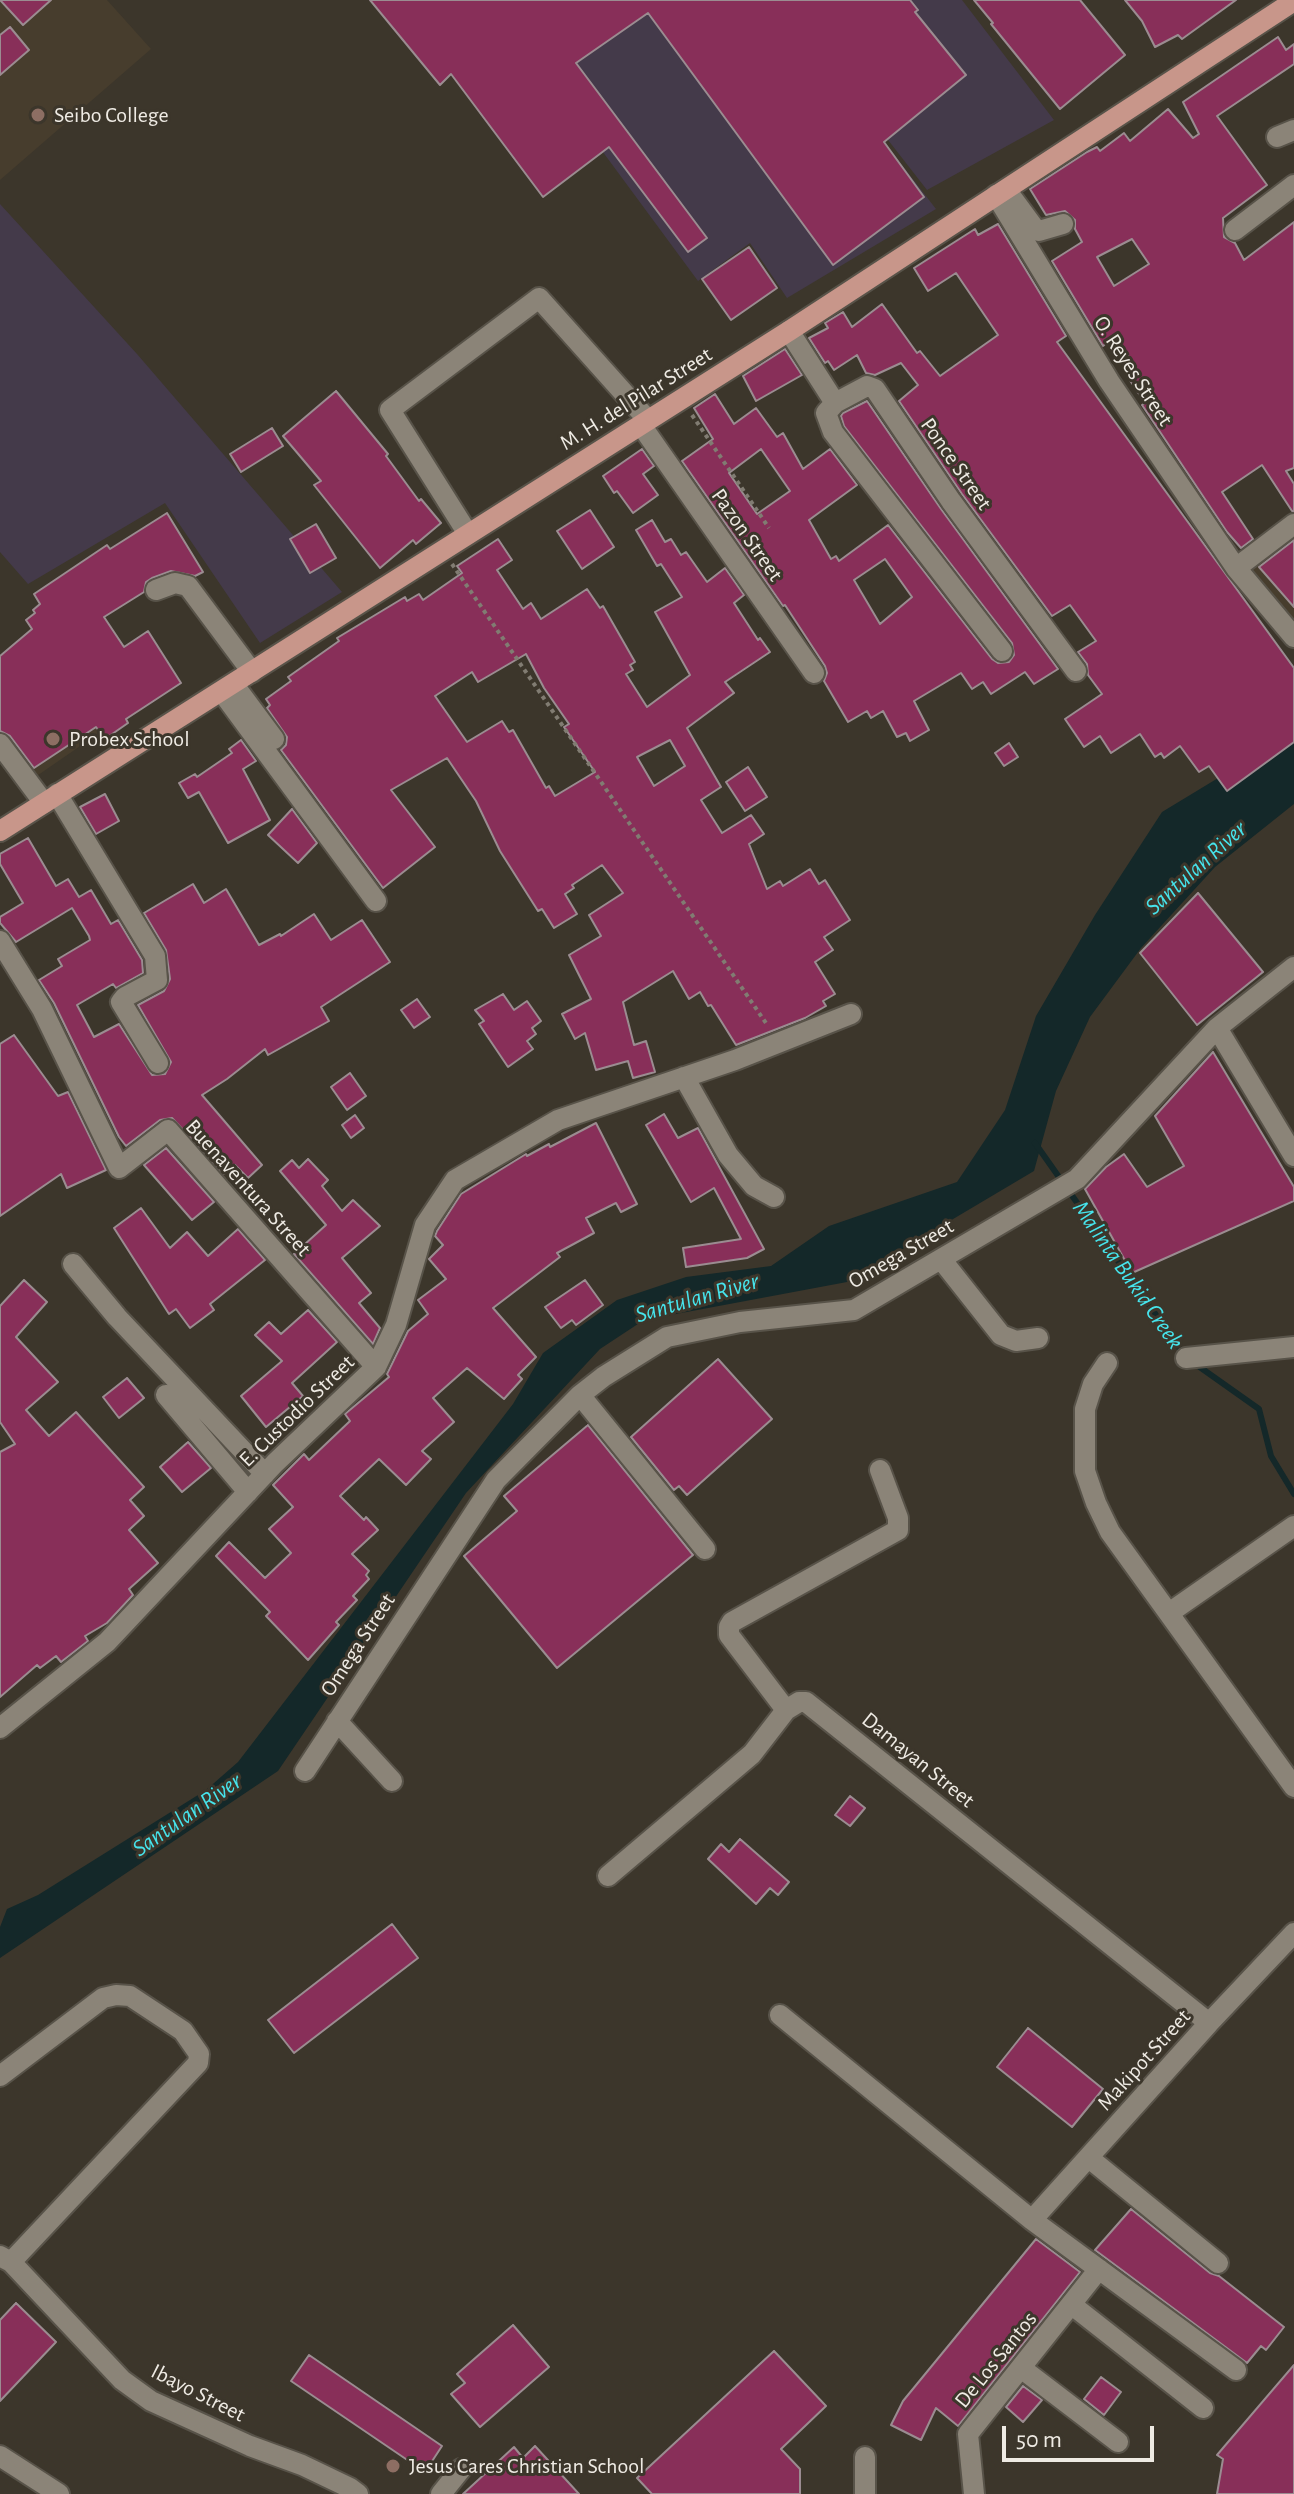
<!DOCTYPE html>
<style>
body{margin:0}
#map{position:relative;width:1294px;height:2494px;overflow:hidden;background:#3c362b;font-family:"Alegreya Sans",sans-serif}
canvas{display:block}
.scale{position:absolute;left:1002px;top:2426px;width:152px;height:36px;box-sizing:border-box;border:4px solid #efebe4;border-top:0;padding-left:10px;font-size:24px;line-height:28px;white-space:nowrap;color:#efebe4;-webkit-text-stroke:6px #3c362b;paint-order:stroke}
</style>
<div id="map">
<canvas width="1294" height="2494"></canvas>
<div class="scale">50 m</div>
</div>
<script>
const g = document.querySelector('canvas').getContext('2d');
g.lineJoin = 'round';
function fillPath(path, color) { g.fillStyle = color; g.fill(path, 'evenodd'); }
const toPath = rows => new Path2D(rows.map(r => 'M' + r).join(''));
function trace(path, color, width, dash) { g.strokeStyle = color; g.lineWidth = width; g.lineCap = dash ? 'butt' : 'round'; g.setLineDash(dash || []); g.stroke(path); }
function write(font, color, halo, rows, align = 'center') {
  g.font = font + ' "Alegreya Sans",sans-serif'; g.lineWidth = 6; g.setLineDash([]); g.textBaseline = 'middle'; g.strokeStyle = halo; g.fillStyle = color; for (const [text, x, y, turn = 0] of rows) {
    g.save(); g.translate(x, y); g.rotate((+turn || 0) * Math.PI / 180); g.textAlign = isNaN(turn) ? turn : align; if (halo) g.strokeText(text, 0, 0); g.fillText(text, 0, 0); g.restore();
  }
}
fillPath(toPath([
 [774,0,936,209,787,298,750,243,698,281,507,22],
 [779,0,962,0,1054,120,927,190],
 [0,204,137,354,342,592,260,643,165,503,28,584,0,552]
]), '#443a4a');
fillPath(toPath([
 [0,0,107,0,151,49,0,180],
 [1294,516,1294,642,1232,559],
 [75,698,99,733,31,780,7,745]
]), '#473d2d');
fillPath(toPath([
 [1294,732,1294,804,1215,867,1141,948,1090,1017,1056,1091,1034,1171,847,1282,644,1320,600,1349,466,1493,278,1771,0,1958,0,1927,7,1909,38,1895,206,1790,238,1762,513,1404,543,1353,617,1300,686,1277,771,1266,829,1226,957,1182,1005,1110,1036,1016,1095,915,1162,812]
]), '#142829');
trace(toPath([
 [1035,1143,1185,1356],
 [1194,1363,1259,1409,1271,1456,1294,1494]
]), '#142829', 6);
const building = toPath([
 [0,0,51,0,23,25,0,0],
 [370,0,910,0,918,10,915,12,966,75,884,142,924,197,833,265,648,13,576,63,707,238,688,252,609,147,543,197,451,74,440,85,370,0],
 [974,0,1080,0,1125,55,1060,109,991,24,993,23,974,0],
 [1125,0,1236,0,1182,39,1178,35,1155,47,1142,21,1125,0],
 [10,27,29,50,0,75,0,35,10,27],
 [1278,37,1286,50,1294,44,1294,64,1217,116,1267,185,1223,218,1224,237,1235,243,1244,260,1294,222,1294,468,1286,471,1294,484,1294,511,1292,511,1262,465,1222,492,1253,539,1241,548,1227,532,1142,405,1145,403,1129,379,1139,373,1116,337,1103,346,1052,261,1082,242,1075,229,1075,220,1065,211,1046,215,1030,189,1087,152,1097,147,1100,151,1124,133,1130,141,1168,109,1193,138,1199,134,1183,102,1278,37],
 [1132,239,1149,264,1114,286,1097,257,1132,239],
 [998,224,1066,336,1057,342,1294,668,1294,742,1227,791,1209,766,1199,772,1180,746,1164,758,1161,753,1155,757,1140,734,1111,753,1100,736,1084,747,1065,719,1102,694,1088,675,1087,664,1078,652,1096,641,1070,605,1052,616,962,494,899,401,918,385,901,363,875,375,866,373,857,355,834,370,828,361,825,363,809,338,828,328,825,323,843,312,852,327,882,304,917,353,920,351,940,376,998,335,956,273,928,291,914,268,975,229,978,235,998,224],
 [749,247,777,288,731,320,702,279,749,247],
 [785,349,802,375,756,401,743,376,785,349],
 [336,391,388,454,386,456,419,501,421,499,441,523,416,544,413,540,380,568,314,485,321,481,283,436,336,391],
 [715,394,734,424,756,408,777,437,783,433,803,469,830,449,857,485,809,520,831,559,836,556,839,561,888,525,992,659,998,663,1009,662,1014,655,1012,643,844,426,841,416,843,413,867,401,941,509,1058,669,1034,684,1025,672,991,694,983,682,972,689,961,673,914,701,929,730,910,741,906,733,897,737,883,711,871,718,867,711,848,722,824,681,827,673,825,666,785,605,783,606,682,461,713,439,694,408,715,394],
 [761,449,790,491,757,514,729,473,761,449],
 [885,559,912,597,880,624,854,580,885,559],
 [272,428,283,446,241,472,230,454,272,428],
 [642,449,654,466,643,474,658,495,633,513,617,491,614,493,603,476,642,449],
 [590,510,614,547,582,569,557,531,590,510],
 [167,513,203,572,195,576,171,571,152,578,146,582,144,592,104,617,124,647,148,631,181,683,126,719,128,723,105,739,96,727,34,768,10,736,0,731,0,656,32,629,26,620,35,613,33,610,40,604,34,594,107,545,110,549,167,513],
 [652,520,665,542,671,539,681,555,686,552,707,582,725,568,744,595,734,603,758,640,760,638,770,652,725,682,734,693,687,728,721,787,701,800,722,833,751,815,764,834,749,844,767,889,780,881,783,886,810,869,819,884,825,880,850,920,824,937,833,950,815,962,835,994,823,1001,826,1006,805,1018,736,1045,711,1005,708,1006,700,992,689,999,673,971,623,1002,634,1045,646,1041,655,1072,633,1078,628,1061,596,1070,585,1033,575,1039,562,1014,591,999,569,955,601,936,589,915,623,893,602,865,572,885,574,888,565,894,577,914,554,928,542,909,538,911,500,851,476,801,447,758,391,790,435,847,383,888,281,750,286,745,287,737,267,708,270,705,266,699,291,681,288,677,339,641,337,638,405,597,407,601,419,594,423,600,462,573,457,566,498,539,512,560,497,570,523,609,531,603,541,619,587,589,600,608,603,606,635,662,630,665,633,670,626,674,647,707,690,675,655,612,682,597,661,564,657,566,636,530,652,520],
 [526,654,544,688,569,724,564,727,595,772,555,796,549,786,546,788,513,730,509,732,502,721,467,742,435,696,472,672,478,682,526,654],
 [670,740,685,766,654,786,637,757,670,740],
 [316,524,336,558,310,573,290,539,316,524],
 [1294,540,1294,607,1259,567,1294,540],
 [241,740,256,761,243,769,270,820,228,843,199,792,188,798,179,783,195,774,197,777,232,753,229,749,241,740],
 [1009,743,1018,757,1004,766,995,753,1009,743],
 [748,767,767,797,745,811,726,782,748,767],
 [105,794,119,821,96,834,80,807,105,794],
 [292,809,317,843,298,863,268,835,292,809],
 [28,838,56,886,68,879,79,897,91,890,111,924,118,920,142,960,143,973,116,988,113,984,77,1005,94,1037,119,1024,152,1075,165,1074,171,1062,138,1005,164,991,170,979,166,950,144,913,193,884,204,903,226,889,259,945,280,934,281,936,314,914,331,940,362,920,390,962,321,1007,329,1021,268,1055,265,1049,227,1079,202,1095,262,1165,248,1178,235,1165,224,1174,172,1118,160,1120,126,1146,119,1137,54,1003,39,980,62,966,58,959,90,940,89,936,72,908,16,942,0,923,0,917,23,903,0,864,0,854,28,838],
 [1198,893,1263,972,1197,1025,1140,953,1198,893],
 [503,994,514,1010,527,1001,541,1021,532,1028,536,1034,527,1041,533,1049,508,1067,479,1024,484,1021,475,1010,503,994],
 [417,999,430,1017,414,1028,401,1010,417,999],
 [14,1035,58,1096,68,1092,106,1170,67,1188,61,1174,0,1216,0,1044,14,1035],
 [1213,1052,1294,1187,1294,1201,1132,1273,1085,1189,1106,1167,1124,1154,1147,1187,1184,1166,1155,1116,1213,1052],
 [350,1073,366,1096,347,1110,331,1087,350,1073],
 [664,1114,678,1138,698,1128,764,1249,747,1258,686,1267,683,1248,741,1239,714,1188,691,1202,646,1125,664,1114],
 [355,1115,364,1128,351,1138,342,1125,355,1115],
 [596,1123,637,1204,621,1212,616,1203,586,1218,594,1233,557,1253,560,1257,493,1308,536,1357,518,1375,522,1379,504,1399,467,1368,433,1398,454,1422,422,1451,431,1459,406,1485,379,1459,340,1496,364,1520,366,1517,378,1530,352,1554,369,1571,366,1575,369,1579,353,1596,357,1600,336,1622,339,1625,308,1660,266,1616,270,1612,216,1556,229,1542,265,1578,291,1553,269,1529,293,1507,273,1485,304,1454,309,1460,350,1421,345,1414,389,1377,387,1374,408,1331,428,1314,418,1300,446,1279,429,1259,443,1245,435,1236,437,1231,461,1194,526,1154,527,1156,549,1144,550,1147,596,1123],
 [166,1148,214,1202,192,1220,144,1165,166,1148],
 [308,1159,328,1180,322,1186,342,1211,353,1200,380,1226,342,1258,371,1293,359,1303,380,1328,373,1344,294,1254,326,1225,280,1171,292,1160,299,1168,308,1159],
 [141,1208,170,1248,187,1232,208,1256,238,1229,265,1260,210,1304,214,1310,190,1328,176,1309,169,1314,114,1228,141,1208],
 [24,1280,47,1302,16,1337,58,1382,26,1410,49,1436,76,1412,144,1487,130,1500,144,1516,129,1530,158,1563,129,1589,133,1595,107,1623,85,1636,88,1641,61,1662,56,1656,40,1668,37,1665,0,1697,0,1452,15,1444,0,1422,0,1306,24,1280],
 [585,1280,603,1305,576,1325,572,1320,561,1328,545,1307,585,1280],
 [308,1310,337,1342,292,1383,303,1396,266,1427,241,1396,282,1361,255,1335,269,1322,281,1334,308,1310],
 [718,1359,772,1419,687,1495,679,1486,674,1490,631,1437,718,1359],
 [127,1378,144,1398,119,1418,103,1397,127,1378],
 [588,1425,693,1555,557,1668,464,1556,517,1511,504,1496,588,1425],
 [188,1442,211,1468,182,1492,160,1467,188,1442],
 [850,1796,865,1808,850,1826,835,1815,850,1796],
 [740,1839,789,1882,778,1895,770,1888,756,1904,708,1859,721,1844,729,1852,740,1839],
 [392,1924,418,1958,294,2053,268,2020,392,1924],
 [1028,2028,1103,2089,1072,2127,997,2067,1028,2028],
 [1131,2209,1210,2273,1219,2276,1284,2327,1266,2350,1261,2346,1247,2363,1095,2250,1131,2209],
 [1036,2239,1080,2272,958,2426,936,2408,921,2440,891,2425,903,2401,1036,2239],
 [16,2303,56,2342,0,2401,0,2320,16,2303],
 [513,2325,549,2367,480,2427,451,2394,465,2383,457,2374,513,2325],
 [774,2351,826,2406,781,2449,800,2469,800,2494,652,2494,637,2478,774,2351],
 [309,2355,442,2446,425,2472,291,2381,309,2355],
 [1294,2365,1294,2494,1217,2494,1223,2459,1217,2455,1294,2365],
 [1101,2377,1121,2392,1104,2415,1084,2399,1101,2377],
 [1023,2386,1042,2400,1023,2422,1006,2407,1023,2386],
 [535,2446,579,2494,463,2494,514,2447,523,2458,535,2446]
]);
fillPath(building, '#882f59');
trace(building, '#9b8c91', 2);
const minor = toPath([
 [1277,137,1294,130],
 [996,195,1109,381,1236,568,1294,637],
 [1010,195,1035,229,1039,231,1063,224],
 [1235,230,1294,185],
 [789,331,835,403,867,386,875,389,951,501,1076,671],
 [835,403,826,413,833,432,1002,651],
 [641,425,814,673],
 [468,534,390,410,539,298,648,420],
 [1236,568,1294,524],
 [156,590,175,583,188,586,252,672],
 [234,685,274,739],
 [222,692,376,901],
 [0,744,44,803],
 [57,794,155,956,157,980,125,997,121,1002,158,1063],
 [0,941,42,1009,119,1168,168,1130,376,1367],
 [1217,1028,1294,1156],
 [684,1077,728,1155,754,1186,774,1197],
 [941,1259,1001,1335,1016,1341,1038,1338],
 [73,1264,117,1317,265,1474],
 [1186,1358,1294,1347],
 [1107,1363,1093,1384,1085,1409,1085,1471,1096,1503,1110,1532,1294,1787],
 [166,1395,248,1492],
 [580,1395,705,1549],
 [1169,1613,1294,1526],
 [786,1710,729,1635,729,1627,732,1622,898,1530,898,1518,880,1470],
 [337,1721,392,1781],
 [0,1728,107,1642,275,1463,376,1367,396,1325,425,1225,455,1180,558,1120,735,1060,851,1014],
 [305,1771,496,1480,580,1395,603,1377,667,1337,740,1322,854,1310,1077,1179,1217,1028,1294,967],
 [608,1876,752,1754,786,1710,799,1702,806,1702,1209,2023],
 [780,2015,1032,2220,1236,2370],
 [0,2076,103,1998,116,1995,130,1996,183,2031,199,2054,198,2063,11,2262],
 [1089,2158,1218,2263],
 [1032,2220,1209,2023,1294,1933],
 [0,2256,11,2262,122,2380,151,2401,250,2446,302,2465,350,2488,358,2494],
 [1072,2305,1203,2408],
 [1021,2368,1118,2442],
 [0,2456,59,2494],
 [865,2457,865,2494],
 [441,2494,461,2469],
 [974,2494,968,2434,1099,2269]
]);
const major = toPath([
 [0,831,789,331,1294,1]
]);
trace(minor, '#585349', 24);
trace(major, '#585349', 24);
trace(toPath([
 [692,415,769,528],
 [452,564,768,1026]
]), '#817c72', 4, [4, 4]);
trace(minor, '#8b8478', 20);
trace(major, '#c8968a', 20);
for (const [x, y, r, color] of [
 [38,115,8,"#8d6e63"],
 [53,739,8,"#8d6e63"],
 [393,2466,8,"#8d6e63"]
]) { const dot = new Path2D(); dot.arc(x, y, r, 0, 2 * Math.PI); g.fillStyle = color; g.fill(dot); trace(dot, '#3c362b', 3); }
write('22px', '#efebe4', '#3c362b', [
 ["Seibo College",54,115],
 ["Probex School",69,739],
 ["Jesus Cares Christian School",409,2466]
], 'left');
write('22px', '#efebe4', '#3c362b', [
 ["O. Reyes Street",1133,371,57],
 ["M. H. del Pilar Street",636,399,-32],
 ["Ponce Street",956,464,55],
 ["Pazon Street",747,535,55],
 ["Buenaventura Street",248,1188,48],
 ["Omega Street",901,1254,-30],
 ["E. Custodio Street",297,1411,-44],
 ["Omega Street",358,1645,-57],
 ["Damayan Street",918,1760,39],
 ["Makipot Street",1144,2060,-48],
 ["De Los Santos",996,2360,-51],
 ["Ibayo Street",198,2393,27]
]);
write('italic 24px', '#46e4ec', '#3c362b', [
 ["Santulan River",1196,868,-42],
 ["Malinta Bukid Creek",1128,1275,55],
 ["Santulan River",697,1298,-16],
 ["Santulan River",187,1815,-35]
]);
</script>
